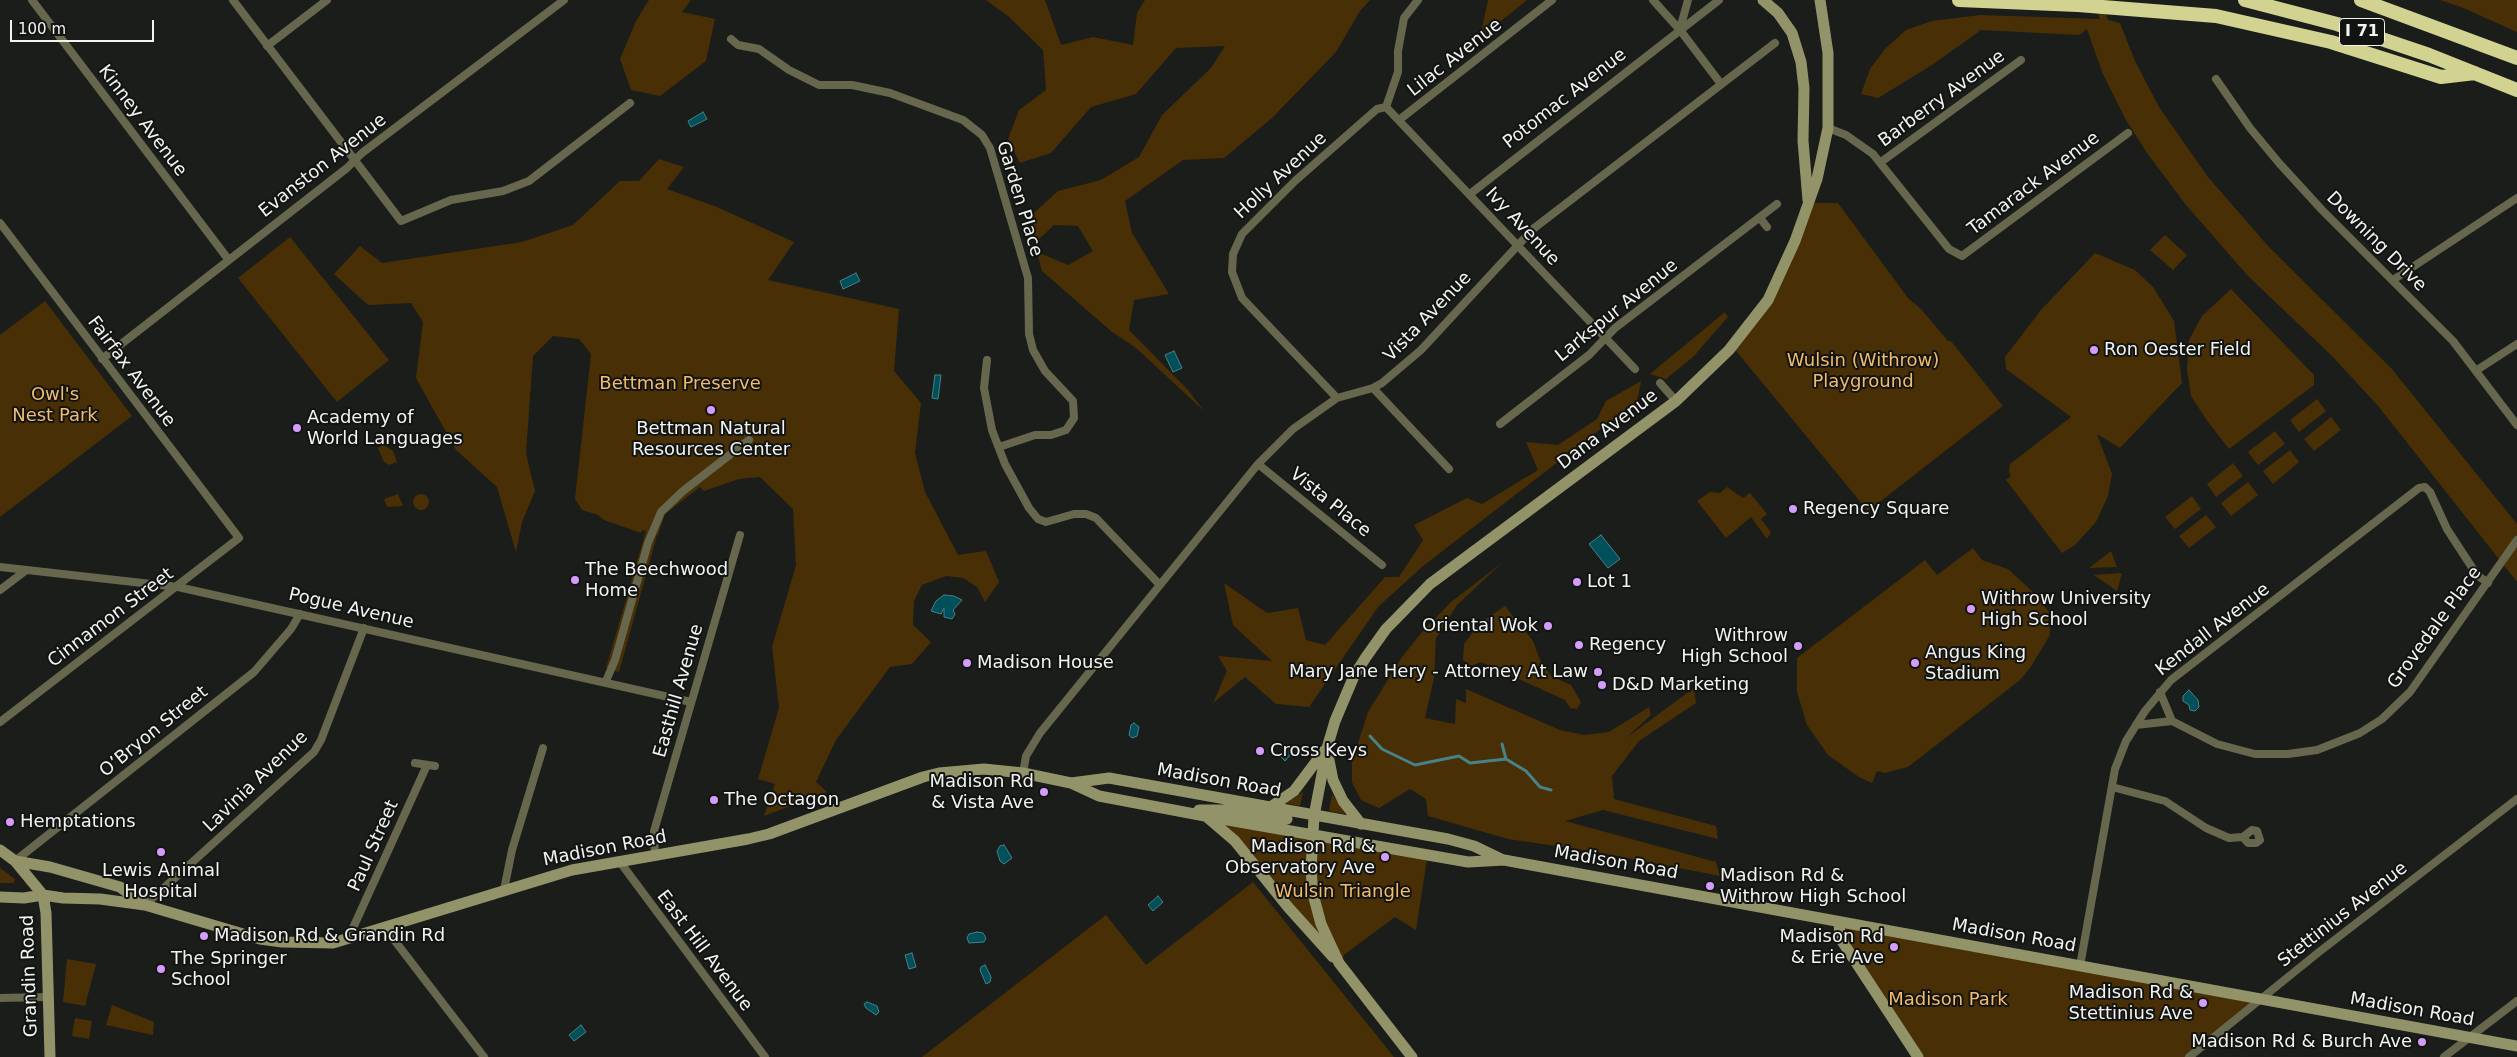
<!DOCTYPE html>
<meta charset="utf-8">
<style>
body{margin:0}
#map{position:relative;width:2517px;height:1057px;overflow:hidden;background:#1b1d1a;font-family:"DejaVu Sans",sans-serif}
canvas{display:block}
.scale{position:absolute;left:10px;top:20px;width:144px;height:22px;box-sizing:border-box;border:2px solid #f2f3f2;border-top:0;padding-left:6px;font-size:15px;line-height:18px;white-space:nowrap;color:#f2f3f2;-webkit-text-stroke:4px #121411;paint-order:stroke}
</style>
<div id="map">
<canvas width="2517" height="1057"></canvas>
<div class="scale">100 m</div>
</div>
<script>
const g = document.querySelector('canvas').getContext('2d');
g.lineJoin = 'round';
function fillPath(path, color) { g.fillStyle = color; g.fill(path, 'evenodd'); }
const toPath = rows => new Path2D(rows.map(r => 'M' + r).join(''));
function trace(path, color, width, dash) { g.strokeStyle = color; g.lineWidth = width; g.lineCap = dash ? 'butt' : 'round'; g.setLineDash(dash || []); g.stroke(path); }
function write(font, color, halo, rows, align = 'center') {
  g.font = font + ' "DejaVu Sans",sans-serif'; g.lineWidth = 4; g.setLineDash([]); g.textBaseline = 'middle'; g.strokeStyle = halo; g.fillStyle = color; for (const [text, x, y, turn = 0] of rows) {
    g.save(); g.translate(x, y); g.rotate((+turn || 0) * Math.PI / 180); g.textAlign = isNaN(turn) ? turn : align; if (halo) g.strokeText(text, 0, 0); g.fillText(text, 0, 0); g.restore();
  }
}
fillPath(toPath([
 [649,0,691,0,682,12,715,19,706,61,660,96,631,90,620,59,636,21],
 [986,0,1045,0,1061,45,1093,37,1133,45,1137,13,1145,0,1370,0,1360,11,1336,52,1272,118,1224,158,1183,160,1125,201,1132,233,1169,294,1134,300,1129,330,1188,390,1204,411,1135,347,1112,332,1042,271,1037,252,1068,265,1093,251,1078,226,1054,225,1035,243,1025,221,1058,191,1101,180,1139,157,1162,115,1211,68,1225,46,1176,48,1136,94,1091,107,1051,153,1020,163,1008,139,1019,110,1046,90,1043,50,1008,16],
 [1488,0,1527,0,1480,38],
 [2093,0,2101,0,2108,20,2120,23,2135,61,2159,107,2208,177,2268,246,2391,368,2517,524,2517,582,2379,407,2332,356,2248,276,2186,205,2147,153,2126,120,2102,72,2087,29,2079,35,1981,30,1932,65,1878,98,1861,94,1870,69,1885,49,1906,30,1932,21,1980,15,2100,19],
 [2440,0,2517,0,2517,32,2461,7],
 [659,159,684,167,667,189,717,207,794,242,768,280,899,309,894,371,921,403,915,453,925,492,958,555,986,551,999,582,985,602,977,587,963,578,946,576,922,585,914,601,913,625,931,642,912,664,890,667,836,740,816,782,827,792,764,816,775,784,758,779,779,708,772,647,796,565,793,509,760,477,739,479,704,491,700,487,665,514,658,535,657,535,619,672,606,668,646,531,642,530,641,533,604,520,598,515,582,510,575,499,591,354,579,339,553,336,533,356,526,453,535,491,522,522,516,552,497,487,456,450,416,378,423,322,411,303,368,305,334,274,360,246,382,263,522,242,573,225,620,181,639,181],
 [1808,203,1838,203,1908,298,1921,309,1948,341,1951,341,2003,406,1868,511,1732,346,1751,325],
 [2165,235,2187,255,2173,270,2150,250],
 [290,237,389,360,337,402,238,278],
 [2095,253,2135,270,2153,287,2174,321,2182,383,2120,448,2097,434,2112,474,2108,496,2096,522,2075,545,2062,553,2006,480,2011,476,2009,472,2010,464,2071,417,2006,369,2005,357,2041,310],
 [2231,289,2314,375,2314,385,2229,449,2208,422,2191,396,2187,370,2189,340,2202,316],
 [45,301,132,416,0,517,0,335],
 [1725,312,1728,317,1693,357,1666,379,1650,374],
 [1641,381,1637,401,1423,566,1378,607,1309,707,1276,704,1245,677,1213,703,1227,671,1218,656,1272,661,1233,625,1224,583,1267,613,1298,608,1306,640,1325,645,1385,577,1399,577,1423,540,1414,525,1467,498,1482,504,1538,470,1526,442,1558,445,1597,419,1606,401],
 [2317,399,2326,411,2299,432,2290,420],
 [2331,417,2341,430,2314,451,2304,439],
 [2275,431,2285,444,2258,465,2248,452],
 [384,445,393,451,397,462,389,465,384,462,378,448],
 [2290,450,2299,462,2273,484,2263,471],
 [2233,463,2243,476,2216,497,2207,484],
 [2248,482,2258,495,2231,516,2221,503],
 [1727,487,1743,498,1750,493,1767,514,1761,519,1771,532,1767,539,1751,517,1726,538,1697,501,1710,492,1720,493],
 [398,494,403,506,387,507,384,499],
 '413 502a8 8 0 1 1 16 0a8 8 0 1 1-16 0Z',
 [2192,496,2201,509,2175,529,2165,517],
 [2206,515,2216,527,2189,548,2179,536],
 [1973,548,1982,560,2008,569,2034,593,2049,612,2050,635,2030,668,2020,680,1908,767,1885,773,1877,771,1872,783,1859,777,1828,755,1807,725,1797,692,1797,658,1925,560,1937,575],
 [2111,551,2117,567,2089,568],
 [1502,563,1457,605,1436,638,1434,678,1425,718,1455,724,1456,699,1466,703,1466,689,1560,730,1584,735,1609,732,1649,707,1651,715,1626,738,1694,688,1696,703,1639,741,1612,776,1614,799,1716,826,1718,839,1603,810,1565,821,1716,862,1720,876,1597,852,1508,839,1428,816,1426,799,1410,789,1379,808,1361,800,1352,782,1352,762,1368,712,1402,657,1422,632,1451,602],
 [2122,573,2117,591,2094,575],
 [1505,606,1533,641,1540,660,1551,676,1571,685,1581,702,1577,709,1570,708,1565,700,1481,662,1471,666,1463,660,1464,644,1480,623],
 [1303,792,1300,806,1286,803],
 [1332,794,1345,814,1329,811],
 [1205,816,1428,853,1416,930,1395,917,1345,954,1339,963],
 [0,868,15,879,14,883,0,883],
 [1253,882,1394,1057,922,1057,1106,915,1146,965],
 [1839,922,2261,999,2189,1057,1918,1057,1846,949],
 [67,959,96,964,85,1006,63,1002],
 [112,1005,154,1022,153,1035,106,1025],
 [75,1018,92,1021,89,1039,72,1036]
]), '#492f05');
const water = toPath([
 [703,112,707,119,691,127,688,121,703,112],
 [856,273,860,281,843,289,840,281,856,273],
 [1174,351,1182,368,1173,372,1165,355,1174,351],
 [935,375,941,375,938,399,932,398,935,375],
 [1601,535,1620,559,1608,568,1589,544,1601,535],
 [944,595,954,596,962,600,953,610,955,614,952,619,944,617,944,608,941,614,931,611,936,601,944,595],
 [2189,690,2198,700,2199,707,2195,711,2190,710,2189,705,2183,701,2183,696,2189,690],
 [1134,723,1139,727,1137,736,1132,738,1129,735,1131,725,1134,723],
 [1289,746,1294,750,1285,761,1280,756,1289,746],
 [1004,845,1012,858,1004,864,1000,861,997,851,1000,846,1004,845],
 [1158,896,1163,902,1153,911,1148,905,1158,896],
 [977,932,983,933,986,938,984,942,969,943,967,938,969,934,977,932],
 [912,953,916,967,909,969,905,955,912,953],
 [985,965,991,977,990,982,986,984,980,970,981,967,985,965],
 [867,1002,877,1006,879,1012,876,1015,866,1008,864,1004,867,1002],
 [581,1025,586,1032,574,1041,569,1035,581,1025]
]);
fillPath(water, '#00505b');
trace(water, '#498188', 1);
trace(toPath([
 [1370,736,1382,749,1415,765,1459,756,1470,763,1506,759,1526,771,1540,787,1551,790],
 [1502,744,1506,759]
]), '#498188', 3);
trace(toPath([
 [32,0,228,259],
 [233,0,401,221,451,200,503,191,529,181,630,103],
 [1653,0,1680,30,1721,84],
 [1680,29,1688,0],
 [731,39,738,45,759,49,789,70,819,85,852,85,890,93,963,120,982,135,990,148,1028,278,1029,334,1033,350,1045,371,1073,401,1074,418,1066,430,1051,435,1035,435,999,447],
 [267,46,327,0],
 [2216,79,2250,128,2279,163,2322,210,2453,341,2517,425],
 [1386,107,1635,369],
 [1386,107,1398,72,1398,51,1404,18,1418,0],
 [1399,120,1552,0],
 [1828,128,1846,135,1873,154,1949,249,1962,256,2128,133],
 [1881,162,2021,60],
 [1470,194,1719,0],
 [1760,218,1767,227],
 [0,223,239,538,0,722],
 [2393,280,2517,198],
 [102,359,347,168,362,153,564,0],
 [987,360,984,388,992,430,1005,464,1029,508,1038,519,1046,522,1074,514,1086,514,1096,518,1160,585],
 [2477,370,2517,344],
 [1660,383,1676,401],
 [1373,388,1449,469],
 [1337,398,1242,298,1232,272,1233,254,1242,234,1295,181,1377,109,1386,107],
 [1500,424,1589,355,1615,328,1777,204],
 [1258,464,1382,565],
 [0,567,178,587,691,702],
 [0,590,25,571],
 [606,681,615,660,648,543,661,512,683,491,749,440],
 [2160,692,2172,721],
 [2136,725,2172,721,2217,744,2255,754,2288,754,2317,750,2360,733,2382,719,2410,692,2517,540],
 [415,763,435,766],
 [1023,773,1026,756,1040,733,1258,464,1293,429,1337,398,1373,388,1382,383,1421,350,1533,229,1775,43],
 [2112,787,2165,801,2206,828,2229,838,2243,837,2248,843,2256,843,2260,840,2257,831,2252,830,2243,837],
 [655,856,654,831,740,535],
 [15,861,254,672,291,629,300,614],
 [620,862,765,1057],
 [504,890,512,850,543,748],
 [145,905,314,752,321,740,364,628],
 [385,928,484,1057],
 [348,939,427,765],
 [2080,966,2115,769,2126,741,2145,711,2171,680,2419,488,2425,487,2430,492,2447,529,2458,546,2477,575,2488,583],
 [0,998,48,997],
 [2189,1057,2319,952,2517,799],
 [2444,1057,2517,1001]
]), '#67674e', 8);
trace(toPath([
 [1763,0,1778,13,1792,33,1801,62,1804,88,1803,141,1808,200],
 [1328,755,1333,780,1343,801,1361,824],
 [1071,783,1109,778,1448,839,1474,846,1503,860],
 [1269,808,1294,791,1324,751],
 [1199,810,1232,810,1287,819],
 [1207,817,1235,841,1288,907,1333,957],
 [0,850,15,861,43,895,63,898,100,899,145,905,260,939,282,942,333,943,572,870,748,839,769,834,923,777,939,773,984,769,1023,773,1071,783,1099,796,1205,816,1468,862,1504,860,2517,1046],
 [15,861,50,867,120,887,142,903],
 [43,895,46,913,50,1057],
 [0,897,24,898,43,895],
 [1839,922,1840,938,1918,1057],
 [1412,1057,1339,963,1321,924,1313,894,1311,870,1314,816,1327,748,1335,721,1354,676,1366,657,1386,629,1430,584,1676,401,1729,350,1768,300,1795,241,1817,179,1828,128,1828,53,1820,0]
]), '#939369', 11);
trace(toPath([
 [1959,0,2078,5,2216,16,2331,42,2441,77,2475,73],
 [2245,0,2337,24,2429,55,2517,90],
 [2361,0,2517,58]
]), '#d3d391', 14);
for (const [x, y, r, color] of [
 [2094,350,5,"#d59cfb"],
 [711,410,5,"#d59cfb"],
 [297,428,5,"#d59cfb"],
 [1793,509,5,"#d59cfb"],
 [575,580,5,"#d59cfb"],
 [1577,582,5,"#d59cfb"],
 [1971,609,5,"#d59cfb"],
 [1548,626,5,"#d59cfb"],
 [1579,645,5,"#d59cfb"],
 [1798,646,5,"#d59cfb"],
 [967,663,5,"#d59cfb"],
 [1915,663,5,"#d59cfb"],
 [1598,672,5,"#d59cfb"],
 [1602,685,5,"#d59cfb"],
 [1260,751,5,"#d59cfb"],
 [1044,792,5,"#d59cfb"],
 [714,800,5,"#d59cfb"],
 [10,822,5,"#d59cfb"],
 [161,852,5,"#d59cfb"],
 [1385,857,5,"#d59cfb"],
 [1710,886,5,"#d59cfb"],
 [204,936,5,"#d59cfb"],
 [1894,947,5,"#d59cfb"],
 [161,969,5,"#d59cfb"],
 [2203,1003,5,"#d59cfb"],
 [2422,1042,5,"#d59cfb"]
]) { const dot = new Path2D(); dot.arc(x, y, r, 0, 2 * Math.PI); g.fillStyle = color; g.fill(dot); trace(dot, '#121411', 2); }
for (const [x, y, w] of [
 [2362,32,45]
]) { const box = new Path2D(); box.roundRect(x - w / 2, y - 13.5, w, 27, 4); g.fillStyle = '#121411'; g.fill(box); trace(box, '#f2f3f2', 1); }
write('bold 16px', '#f2f3f2', null, [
 ["I 71",2362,32]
]);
write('18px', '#f2f3f2', '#121411', [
 ["Lilac Avenue",1455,58,-38],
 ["Potomac Avenue",1565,99,-38],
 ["Barberry Avenue",1942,99,-36],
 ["Kinney Avenue",142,121,53],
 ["Evanston Avenue",323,166,-38],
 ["Holly Avenue",1281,176,-43],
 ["Tamarack Avenue",2034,184,-37],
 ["Garden Place",1019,199,73],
 ["Ivy Avenue",1522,227,47],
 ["Downing Drive",2376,242,45],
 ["Larkspur Avenue",1617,311,-39],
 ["Vista Avenue",1428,317,-46],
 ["Fairfax Avenue",131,372,53],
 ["Dana Avenue",1608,430,-37],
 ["Vista Place",1330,503,39],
 ["Pogue Avenue",351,609,13],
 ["Cinnamon Street",111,618,-37],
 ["Grovedale Place",2435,628,-54],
 ["Kendall Avenue",2213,630,-38],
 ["Easthill Avenue",679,691,-74],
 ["O’Bryon Street",154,732,-39],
 ["Madison Road",1219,781,10],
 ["Lavinia Avenue",256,782,-44],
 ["Paul Street",374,846,-66],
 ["Madison Road",605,849,-11],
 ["Madison Road",1616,863,10],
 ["Stettinius Avenue",2343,915,-38],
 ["Madison Road",2014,936,10],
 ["East Hill Avenue",704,951,53],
 ["Grandin Road",30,976,-92],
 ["Madison Road",2412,1010,10]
]);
write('18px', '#f2f3f2', '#121411', [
 ["Ron Oester Field",2104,350],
 ["Academy of",307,418],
 ["World Languages",307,439],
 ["Bettman Natural",711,429,"center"],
 ["Resources Center",711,450,"center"],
 ["Regency Square",1803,509],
 ["The Beechwood",585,570],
 ["Home",585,591],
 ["Lot 1",1587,582],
 ["Withrow University",1981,599],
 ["High School",1981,620],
 ["Oriental Wok",1538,626,"right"],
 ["Withrow",1788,636,"right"],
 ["High School",1788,657,"right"],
 ["Regency",1589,645],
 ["Angus King",1925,653],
 ["Stadium",1925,674],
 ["Madison House",977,663],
 ["Mary Jane Hery - Attorney At Law",1588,672,"right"],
 ["D&D Marketing",1612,685],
 ["Cross Keys",1270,751],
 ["Madison Rd",1034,782,"right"],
 ["& Vista Ave",1034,803,"right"],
 ["The Octagon",724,800],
 ["Hemptations",20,822],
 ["Madison Rd &",1375,847,"right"],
 ["Observatory Ave",1375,868,"right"],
 ["Lewis Animal",161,871,"center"],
 ["Hospital",161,892,"center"],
 ["Madison Rd &",1720,876],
 ["Withrow High School",1720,897],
 ["Madison Rd & Grandin Rd",214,936],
 ["Madison Rd",1884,937,"right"],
 ["& Erie Ave",1884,958,"right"],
 ["The Springer",171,959],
 ["School",171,980],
 ["Madison Rd &",2193,993,"right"],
 ["Stettinius Ave",2193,1014,"right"],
 ["Madison Rd & Burch Ave",2412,1042,"right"]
], 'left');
write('18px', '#f3bb6d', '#121411', [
 ["Wulsin (Withrow)",1863,361],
 ["Playground",1863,382],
 ["Bettman Preserve",680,384],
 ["Owl's",55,395],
 ["Nest Park",55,416],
 ["Wulsin Triangle",1343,892],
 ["Madison Park",1948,1000]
]);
</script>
